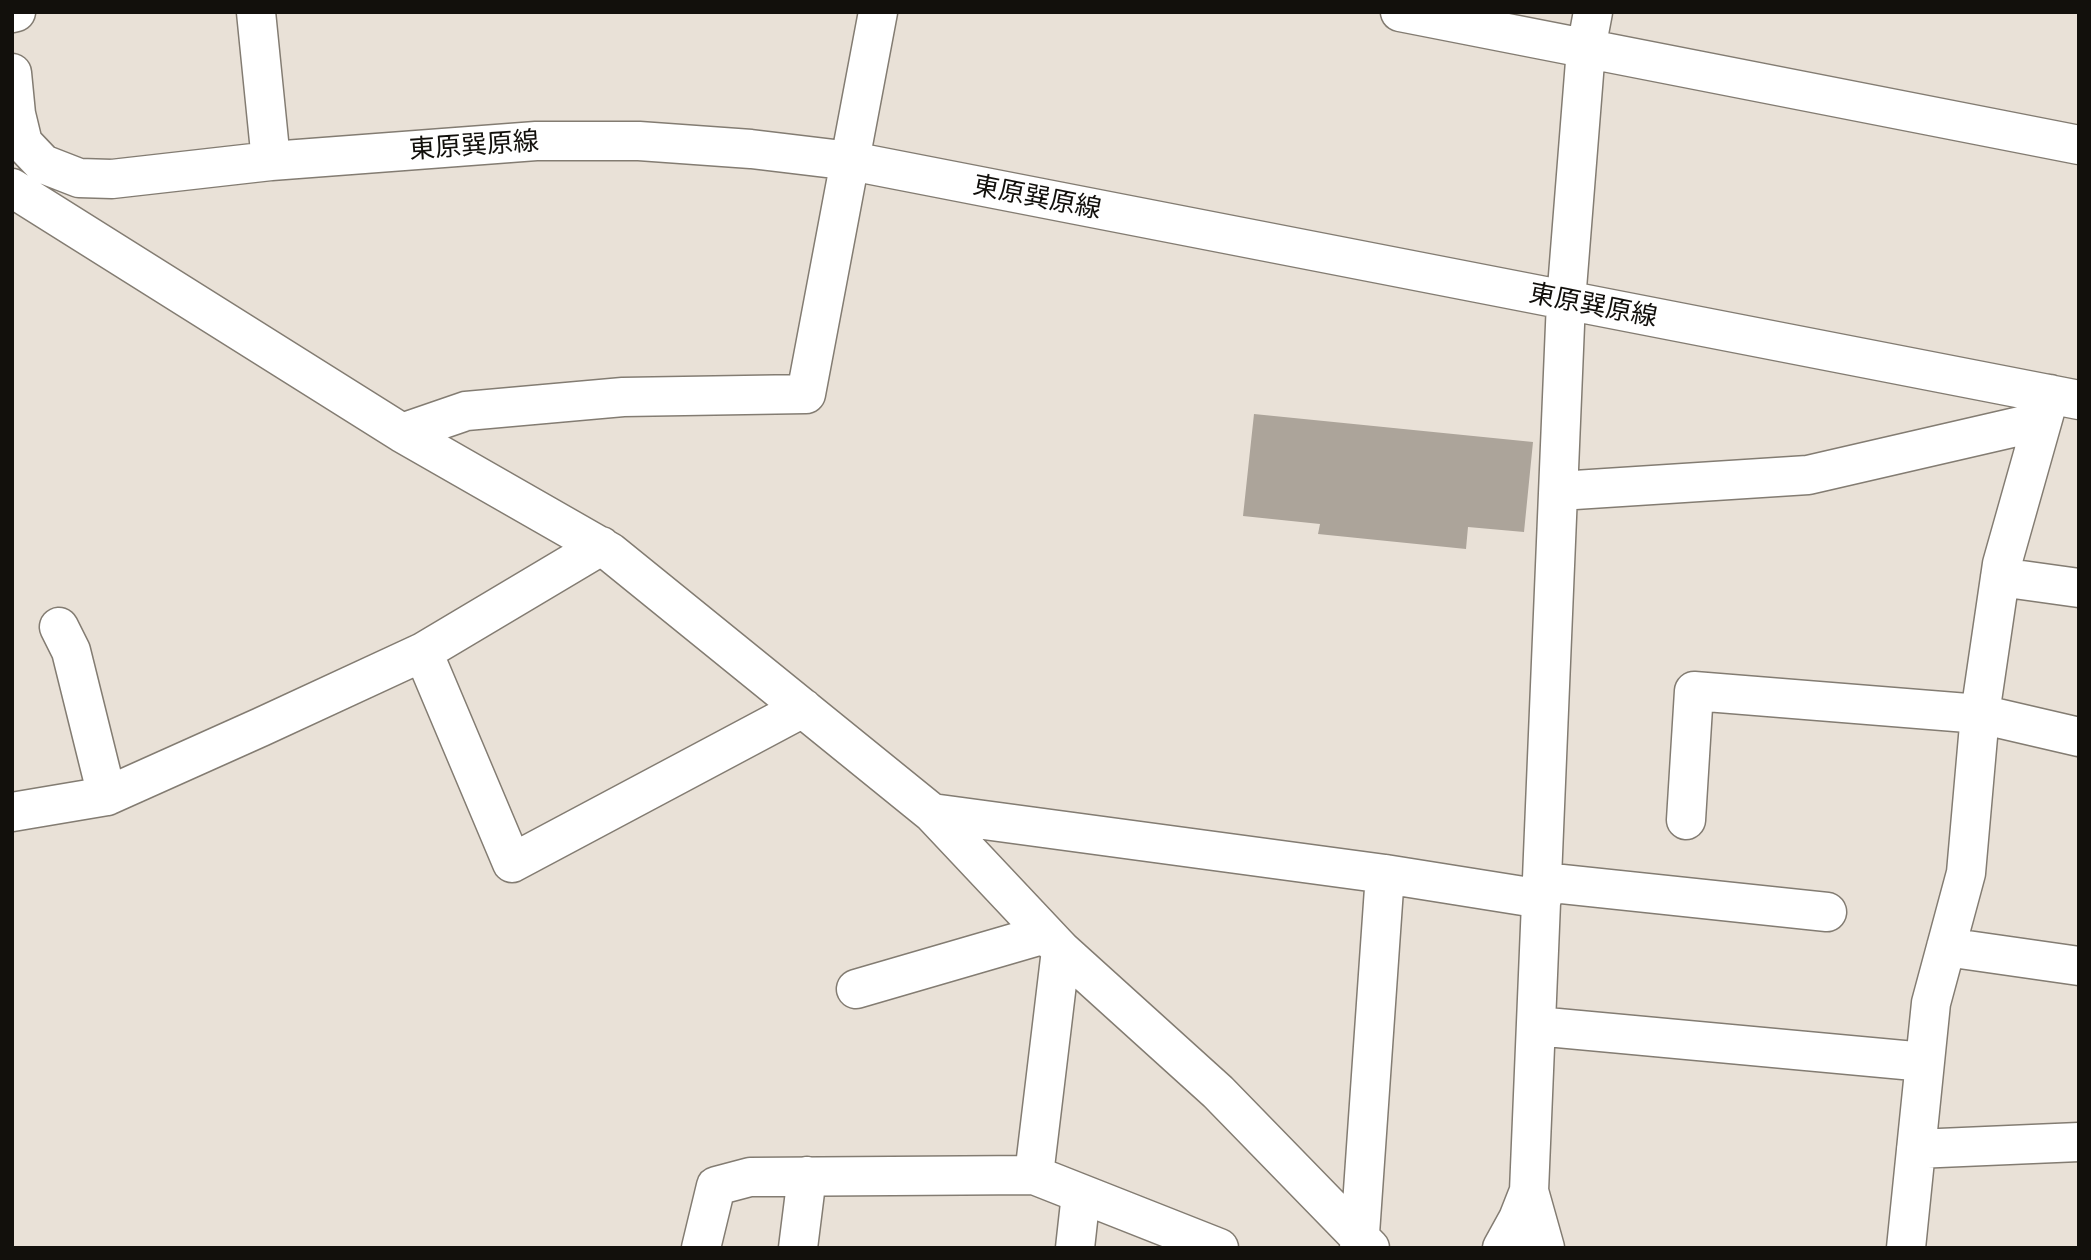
<!DOCTYPE html>
<meta charset="utf-8">
<style>
body{margin:0}
#map{position:relative;width:2091px;height:1260px;overflow:hidden;background:#e9e1d7;font-family:Cabin,sans-serif}
canvas{display:block}
.frame{position:absolute;inset:0;border:14px solid #12100c;pointer-events:none}
</style>
<div id="map">
<canvas width="2091" height="1260"></canvas>
<div class="frame"></div>
</div>
<script>
const g = document.querySelector('canvas').getContext('2d');
g.lineJoin = 'round';
function fillPath(path, color) { g.fillStyle = color; g.fill(path, 'evenodd'); }
const toPath = rows => new Path2D(rows.map(r => 'M' + r).join(''));
function trace(path, color, width, dash) { g.strokeStyle = color; g.lineWidth = width; g.lineCap = dash ? 'butt' : 'round'; g.setLineDash(dash || []); g.stroke(path); }
function write(font, color, halo, rows, align = 'center') {
  g.font = font + ' Cabin,"Noto Sans JP",sans-serif'; g.lineWidth = 7; g.setLineDash([]); g.textBaseline = 'middle'; g.strokeStyle = halo; g.fillStyle = color; for (const [text, x, y, turn = 0] of rows) {
    g.save(); g.translate(x, y); g.rotate((+turn || 0) * Math.PI / 180); g.textAlign = isNaN(turn) ? turn : align; if (halo) g.strokeText(text, 0, 0); g.fillText(text, 0, 0); g.restore();
  }
}
fillPath(toPath([
 [1254,414,1533,442,1524,532,1468,527,1466,549,1318,534,1320,524,1243,516]
]), '#aca49a');
const minor = toPath([
 [256,12,271,161],
 [1400,12,2079,145],
 [12,13,16,12],
 [12,73,16,114,23,143,43,164,79,178,112,179,271,161,536,141,639,141,751,149,851,161,2079,400],
 [12,188,402,433,610,552,932,813,1061,950,1218,1092,1370,1248],
 [402,433,466,411,623,397,806,394,878,12],
 [1559,491,1808,475,2042,421],
 [2000,577,2079,588],
 [59,627,71,651,107,796],
 [423,652,512,863,803,708],
 [12,812,107,796,261,727,423,652,601,546],
 [932,813,1385,874,1542,899],
 [1686,820,1694,691,1980,714,2079,737],
 [1543,882,1827,912],
 [1946,947,2079,966],
 [856,989,1045,934],
 [1536,1026,1925,1062],
 [1916,1149,2079,1142],
 [1034,1175,1061,950],
 [701,1248,716,1186,750,1177,1034,1175,1219,1248],
 [798,1248,807,1176],
 [1075,1248,1081,1194],
 [1359,1248,1385,874],
 [1502,1248,1518,1219,1529,1191],
 [1545,1248,1529,1191,1566,301,1586,49,1593,12],
 [1906,1248,1931,1003,1966,873,1980,714,2002,564,2050,394]
]);
trace(minor, '#837c72', 41);
trace(minor, '#fff', 38);
write('26px', '#12100c', '#fff', [
 ["東原巽原線",474,146,-4],
 ["東原巽原線",1037,198,11],
 ["東原巽原線",1593,306,11]
]);
</script>
